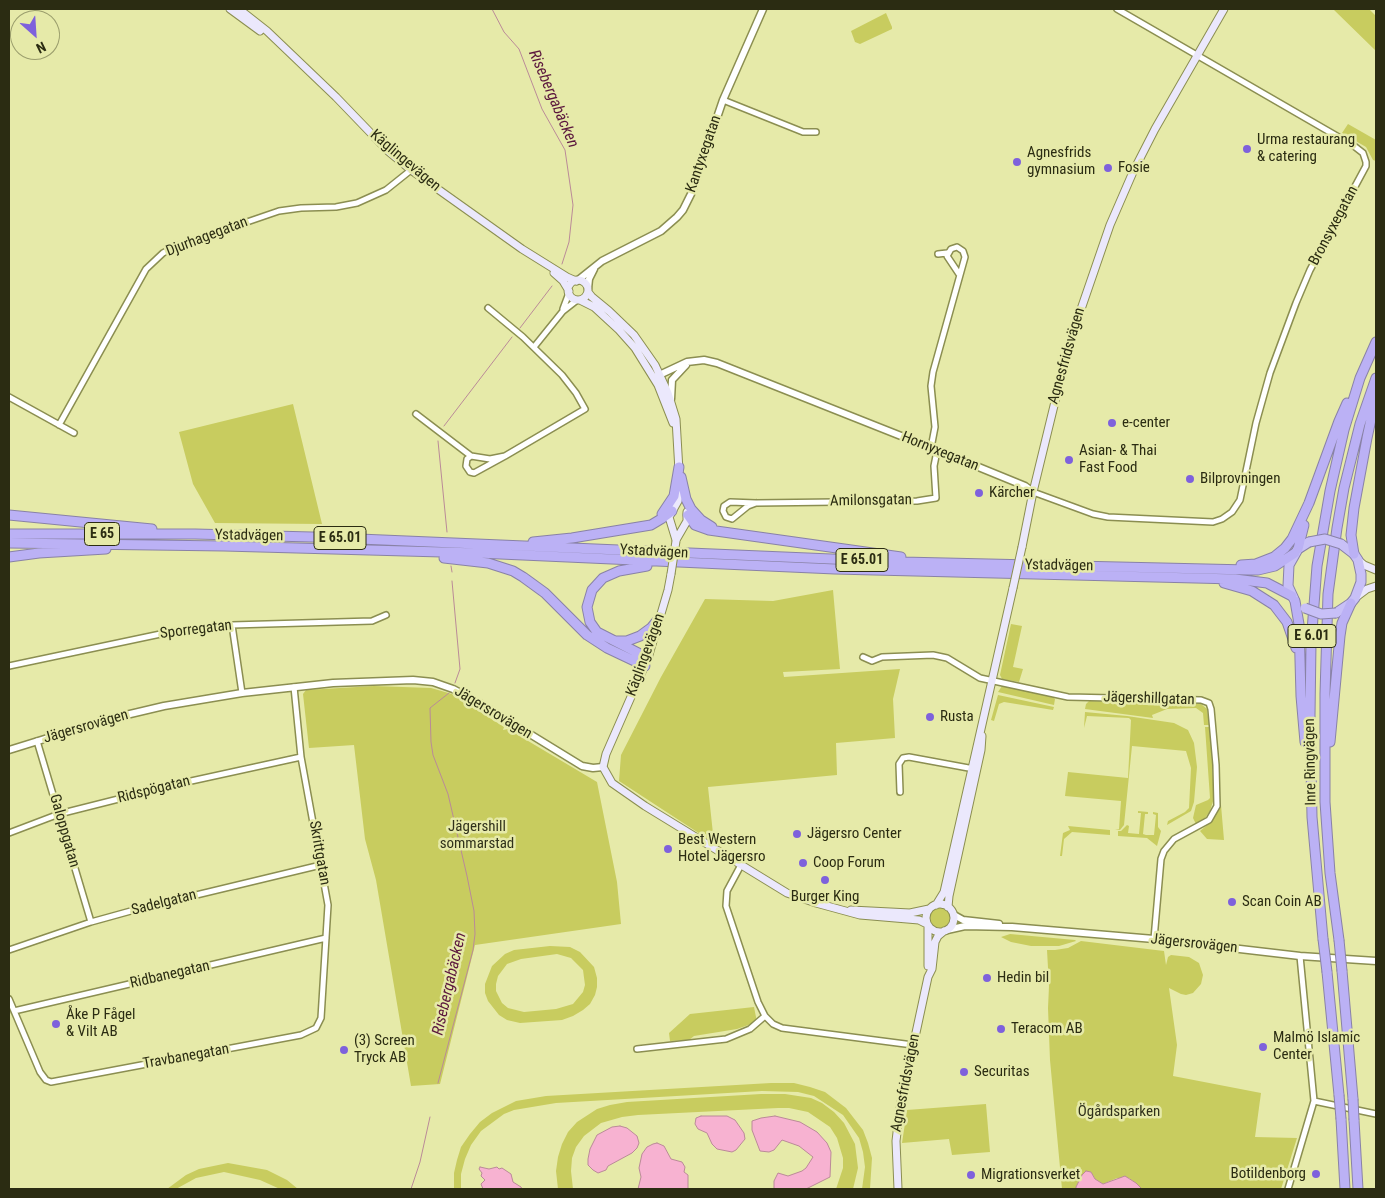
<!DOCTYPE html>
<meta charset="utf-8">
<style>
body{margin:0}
#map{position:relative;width:1385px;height:1198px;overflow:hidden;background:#e6eaa9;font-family:"Roboto Condensed",sans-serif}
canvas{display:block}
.frame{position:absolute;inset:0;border:10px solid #2b2c12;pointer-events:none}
.north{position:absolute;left:10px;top:10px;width:50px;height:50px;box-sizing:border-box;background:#e6eaa9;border:1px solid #9b9e6d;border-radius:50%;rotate:154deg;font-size:14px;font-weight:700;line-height:20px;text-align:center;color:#2b2c12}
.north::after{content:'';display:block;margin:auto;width:18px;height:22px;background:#7e61dc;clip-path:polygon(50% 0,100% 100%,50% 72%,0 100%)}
</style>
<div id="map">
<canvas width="1385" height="1198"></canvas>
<div class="frame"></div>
<div class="north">N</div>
</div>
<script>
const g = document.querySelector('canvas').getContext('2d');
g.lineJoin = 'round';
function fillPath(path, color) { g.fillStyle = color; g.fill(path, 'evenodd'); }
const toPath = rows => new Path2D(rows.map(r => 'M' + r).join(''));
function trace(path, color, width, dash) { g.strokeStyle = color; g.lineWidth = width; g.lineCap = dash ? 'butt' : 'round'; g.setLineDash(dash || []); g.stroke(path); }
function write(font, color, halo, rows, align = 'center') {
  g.font = font + ' "Roboto Condensed",sans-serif'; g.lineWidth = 5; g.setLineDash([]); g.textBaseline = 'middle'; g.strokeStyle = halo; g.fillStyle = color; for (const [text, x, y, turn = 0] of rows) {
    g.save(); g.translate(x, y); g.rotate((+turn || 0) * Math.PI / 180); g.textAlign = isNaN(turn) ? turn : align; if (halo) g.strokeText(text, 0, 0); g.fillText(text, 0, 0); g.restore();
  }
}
fillPath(toPath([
 [1333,9,1369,9,1376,16,1376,51],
 [886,13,892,27,892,29,860,44,855,42,851,31],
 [1348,124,1376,140,1376,161,1373,160,1366,147,1342,133],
 [293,404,322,524,215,523,193,484,179,432],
 [833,590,840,669,783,672,784,677,900,669,893,699,895,738,836,743,837,775,708,787,714,843,619,781,621,755,661,677,705,599,773,601],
 [1011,624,1022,626,1013,667,1023,669,1019,682,1002,679,1000,675],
 [374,686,431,688,452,694,504,727,503,730,508,729,597,782,617,882,621,924,475,945,440,1084,411,1086,376,880,365,839,354,745,309,748,303,694,306,690],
 [1002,686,1053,697,1055,699,1054,705,998,692],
 [998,695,1054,707,1053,710,1004,702,999,704,994,721,991,720],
 [1089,701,1201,704,1207,709,1209,725,1204,725,1203,713,1196,708,1167,709,1152,715,1153,718,1085,709,1086,704],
 [1085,712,1127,716,1174,723,1188,730,1194,743,1197,767,1194,802,1191,811,1167,825,1168,821,1185,812,1189,808,1191,768,1186,751,1132,746,1124,825,1120,830,1115,829,1119,829,1121,801,1065,796,1068,772,1128,778,1131,720,1129,718,1087,716,1084,728],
 [1205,727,1210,727,1214,798,1210,811,1205,818,1196,824,1193,818,1196,805,1208,800,1210,798],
 [1221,805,1224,840,1207,839,1200,831,1211,822],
 [1138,811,1148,812,1148,814,1145,814,1143,834,1146,835,1154,835,1156,815,1153,814,1153,812,1158,813,1158,827,1161,831,1157,846,1147,838,1118,836,1118,831,1121,831,1127,825,1129,826,1128,833,1139,834,1141,813,1138,813],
 [1068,826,1110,830,1110,835,1072,832,1064,839,1062,856,1060,856,1063,833,1070,830],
 '930 918a10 10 0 1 1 20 0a10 10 0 1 1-20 0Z',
 [1010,934,1075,940,1076,941,1059,946,1031,946,1011,942,1001,937],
 [1081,941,1164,951,1166,965,1168,957,1171,955,1189,957,1199,963,1203,975,1201,984,1193,993,1186,995,1181,994,1169,988,1177,1045,1173,1076,1261,1093,1255,1137,1297,1138,1281,1189,1142,1189,1129,1178,1117,1178,1103,1184,1095,1179,1091,1172,1082,1175,1076,1187,1076,1189,1062,1189,1050,1060,1048,1008,1049,986,1047,950,1055,950,1068,948],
 [550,946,570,947,580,952,594,967,597,978,597,987,595,995,590,1004,583,1010,573,1016,562,1020,520,1023,507,1020,499,1015,488,1001,485,993,485,984,492,966,505,954,514,950],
 [557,954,571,958,583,970,585,985,583,992,573,1004,556,1009,524,1012,508,1008,502,1003,496,991,496,984,498,976,507,964,521,959],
 [754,1007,757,1022,737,1029,694,1036,689,1040,670,1041,669,1033,690,1014],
 [771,1083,794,1083,810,1087,825,1092,846,1108,863,1130,868,1143,872,1158,870,1189,862,1189,865,1167,863,1152,859,1138,843,1115,814,1096,798,1092,762,1091,556,1103,514,1110,504,1114,481,1131,471,1145,465,1159,461,1174,461,1189,454,1189,454,1173,457,1160,461,1147,470,1134,480,1122,492,1113,516,1101,546,1096],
 [761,1094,785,1094,811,1098,822,1103,834,1112,844,1123,855,1144,858,1168,853,1189,836,1189,843,1168,843,1158,837,1138,830,1127,808,1112,789,1108,778,1108,638,1115,622,1117,601,1123,584,1136,576,1147,572,1158,571,1171,573,1189,558,1189,556,1171,558,1157,562,1144,568,1132,577,1122,597,1109,610,1105,627,1102],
 [986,1104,990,1152,952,1155,949,1139,902,1143,907,1110],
 [228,1163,267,1170,287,1180,298,1189,280,1189,260,1180,224,1172,196,1178,176,1189,167,1189,186,1175,199,1169]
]), '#c8cc5f');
const water = toPath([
 [701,1116,727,1116,735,1120,744,1133,745,1139,736,1150,732,1152,717,1149,712,1144,707,1133,698,1129,695,1124,696,1118,701,1116],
 [775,1116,800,1122,817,1132,827,1143,831,1152,830,1177,806,1189,774,1189,774,1181,778,1173,788,1176,802,1171,806,1168,813,1157,799,1146,782,1140,774,1150,769,1152,760,1151,752,1130,752,1121,761,1118,775,1116],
 [620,1126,627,1128,637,1136,639,1143,637,1148,632,1153,608,1166,606,1170,598,1173,593,1170,588,1165,588,1159,590,1149,597,1135,612,1127,620,1126],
 [657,1143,664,1146,671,1159,682,1162,685,1167,684,1172,688,1175,688,1189,638,1189,641,1177,639,1168,642,1154,647,1147,653,1144,657,1143],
 [480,1167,489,1169,497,1167,499,1169,502,1168,511,1174,513,1182,521,1187,522,1189,483,1189,481,1184,485,1180,481,1176,482,1173,479,1169,480,1167],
 [1086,1171,1091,1172,1095,1179,1103,1184,1125,1176,1136,1183,1142,1189,1076,1189,1076,1187,1082,1175,1086,1171]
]);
fillPath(water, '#f7b2d1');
trace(water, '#ba8a98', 1);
trace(toPath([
 [492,9,504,32,519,49,542,109,565,150,573,205,569,242,562,264],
 [520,328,552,286],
 [444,426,512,337],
 [438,441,447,532],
 [451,566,452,572],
 [452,581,460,669,455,683],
 [438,1083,473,950,475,934,474,911,467,876,448,794,433,755,431,742,430,708,449,693],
 [411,1189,420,1162,430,1117]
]), '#ba8a98', 1);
const minor = toPath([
 [723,100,803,132,816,132],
 [938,254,947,253],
 [488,308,523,337,562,375,576,393,585,409,505,456,490,459,471,456,467,459,466,466,470,472,474,473,505,456],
 [563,309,569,293],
 [534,347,563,311,577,300],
 [9,397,74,433],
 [416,414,471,456],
 [59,425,146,269,163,253,174,247,279,211,301,208,336,207,357,203,386,190,411,170],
 [931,448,935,427,931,386,933,372,965,257,963,251,957,247,951,249,947,256,959,274],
 [1033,492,1093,514,1108,517,1213,522,1222,519,1232,512,1240,500,1256,423,1270,373,1296,303,1310,270,1366,166,1366,162,1363,153,1354,146,1117,9],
 [756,503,748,506,732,519,726,517,723,511,724,506,730,502,756,503,917,501,936,498,934,466,937,451],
 [232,625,242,693],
 [863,657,872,661,882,657,933,655,947,658,980,678,1068,697,1201,700,1209,703,1211,709,1216,765,1217,806,1209,820,1174,839,1164,851,1161,859,1154,939],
 [9,666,170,632,232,625,372,621,386,615],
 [37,741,91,922],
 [900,792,899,764,903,758,909,757,974,769],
 [9,833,59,814,182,783,301,757],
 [741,865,727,891,726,906,758,1002,765,1016,773,1024,782,1028,913,1045],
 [9,950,91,922,138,909,321,865],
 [9,999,40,1072,46,1080,51,1082,301,1035,316,1028,321,1018,328,905,301,757,294,687],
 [14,1011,326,938],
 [637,1049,726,1039,750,1029,765,1016],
 [1314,1101,1376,1114],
 [1288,1189,1314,1101,1300,956]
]);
const tertiary = toPath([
 [577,281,602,261,661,231,677,217,683,210,691,194,723,100,763,9],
 [588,289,589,279,594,269],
 [655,377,687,362,704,360,717,363,954,457,1025,486,1033,492],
 [671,399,672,380,686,365],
 [9,750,109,719,164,706,242,693,333,683,413,680,433,682,453,689,481,704,582,766,593,768,603,767],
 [954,915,963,920,999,924],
 [947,930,965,926,1012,927,1154,939,1300,956,1376,961]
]);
const secondary = toPath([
 [230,9,260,31],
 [239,9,267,31,336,97,388,151,411,170,522,249,567,277,576,281],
 [554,273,563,281,569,291],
 '568 290a10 10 0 1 1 20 0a10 10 0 1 1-20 0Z',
 [588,292,592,297,609,311,634,335,655,365,668,393,676,419,679,471],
 [580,300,594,307,619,330,635,348,658,385,673,423],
 [676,540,669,517,678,501,680,487],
 [676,540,687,521,687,512],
 [1022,547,1033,492,1069,344,1110,225,1133,172,1155,129,1224,9],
 [1358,560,1364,565,1376,570],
 [671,574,668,590,648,658,606,754,603,767,612,783,645,806,787,893,816,903,860,915,919,920,927,924],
 [1355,598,1367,589,1376,586],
 '926 918a14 14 0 1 1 28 0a14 14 0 1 1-28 0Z',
 [936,905,944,892,1013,588],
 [948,907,949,896,981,750,982,736],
 [851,910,910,913,929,909],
 [928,966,928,926],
 [898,1189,896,1141,900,1107,928,977,932,969,935,942,938,936,944,931]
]);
const trunk = toPath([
 [1294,599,1288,586,1289,565,1298,549,1309,542],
 [1336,613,1351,603,1355,598,1361,582,1361,574,1358,560,1354,554,1341,544]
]);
const motorway = toPath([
 [681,477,686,499,691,509,701,520,712,527],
 [662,514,674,496,679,467],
 [9,515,152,529],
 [688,515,695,525,709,530,901,557],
 [9,534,195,534,312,537,902,562,1249,570,1258,570,1275,566,1295,553],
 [533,542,572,538,651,525,661,519,672,511],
 [9,543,224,546,478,553,835,569,1235,579,1267,583,1292,596],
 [1298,549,1304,525],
 [1354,554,1351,535,1354,508,1367,438,1376,396],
 [9,557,39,553,106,549],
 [444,558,488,563,513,571,523,577,545,593,587,635,607,648,645,666],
 [1241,565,1256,564,1274,557,1285,548,1292,539,1309,503,1339,421,1347,403],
 [647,566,619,571,603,578,592,590,587,607,590,622,597,632,648,658],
 [1224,583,1252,591,1274,605,1287,622,1296,648],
 [1295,601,1299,624,1301,696,1305,742],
 [616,641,627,641,640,636,651,628,660,617],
 [1330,742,1340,636,1342,623,1351,603],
 [1323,939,1312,817,1310,715,1311,644,1317,566,1330,491,1344,430,1360,378,1376,342],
 [1339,940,1330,873,1325,802,1325,694,1328,594,1337,528,1344,488,1360,424,1376,378],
 [1342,971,1353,1099],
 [1327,972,1339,1095],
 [1341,1119,1345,1189],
 [1354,1120,1358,1189]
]);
trace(minor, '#8b8e51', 8);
trace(tertiary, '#8b8e51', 9);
trace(secondary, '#8b8e51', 9);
trace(trunk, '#8982a6', 11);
trace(motorway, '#8982a6', 11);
trace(minor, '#fff', 5);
trace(tertiary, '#fff', 6);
trace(secondary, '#ebe8fc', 7);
trace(trunk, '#c8c0f7', 9);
trace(motorway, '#bbb1f5', 9);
const secondaryBridge = toPath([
 [671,574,676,541],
 [1013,588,1022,547]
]);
const trunkBridge = toPath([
 [1309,542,1325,539,1341,544],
 [1305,608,1321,614,1336,613]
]);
const motorwayBridge = toPath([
 [1323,939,1327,972],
 [1339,940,1342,971],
 [1339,1095,1341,1119],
 [1353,1099,1354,1120]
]);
trace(secondaryBridge, '#8b8e51', 9, []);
trace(trunkBridge, '#8982a6', 11, []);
trace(motorwayBridge, '#8982a6', 11, []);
trace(secondaryBridge, '#ebe8fc', 7);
trace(trunkBridge, '#c8c0f7', 9);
trace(motorwayBridge, '#bbb1f5', 9);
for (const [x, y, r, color] of [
 [1247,149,5,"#7e61dc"],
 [1017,162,5,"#7e61dc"],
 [1108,168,5,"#7e61dc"],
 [1112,423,5,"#7e61dc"],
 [1069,460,5,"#7e61dc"],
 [1190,479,5,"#7e61dc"],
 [979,493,5,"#7e61dc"],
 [930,717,5,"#7e61dc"],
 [797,834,5,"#7e61dc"],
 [668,849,5,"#7e61dc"],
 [803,863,5,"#7e61dc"],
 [825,880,5,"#7e61dc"],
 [1232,902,5,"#7e61dc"],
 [987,978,5,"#7e61dc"],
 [56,1024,5,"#7e61dc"],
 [1001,1029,5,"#7e61dc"],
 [1263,1047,5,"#7e61dc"],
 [344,1050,5,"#7e61dc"],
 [964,1072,5,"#7e61dc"],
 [1316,1174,5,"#7e61dc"],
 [971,1175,5,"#7e61dc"]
]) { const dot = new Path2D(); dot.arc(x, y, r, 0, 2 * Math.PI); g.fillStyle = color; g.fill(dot); trace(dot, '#e6eaa9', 2); }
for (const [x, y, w] of [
 [102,534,35],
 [340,538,52],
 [862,560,52],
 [1312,636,48]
]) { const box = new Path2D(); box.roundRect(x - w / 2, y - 11.5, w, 23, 4); g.fillStyle = '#e6eaa9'; g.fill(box); trace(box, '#2b2c12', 1); }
write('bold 14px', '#2b2c12', null, [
 ["E 65",102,534],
 ["E 65.01",340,538],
 ["E 65.01",862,560],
 ["E 6.01",1312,636]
]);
write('15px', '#2b2c12', '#e6eaa9', [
 ["Urma restaurang",1257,140],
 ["& catering",1257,157],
 ["Agnesfrids",1027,153],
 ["gymnasium",1027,170],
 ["Fosie",1118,168],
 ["e-center",1122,423],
 ["Asian- & Thai",1079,451],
 ["Fast Food",1079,468],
 ["Bilprovningen",1200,479],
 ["Kärcher",989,493],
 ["Rusta",940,717],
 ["Jägersro Center",807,834],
 ["Best Western",678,840],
 ["Hotel Jägersro",678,857],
 ["Coop Forum",813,863],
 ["Burger King",825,897,"center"],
 ["Scan Coin AB",1242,902],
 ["Hedin bil",997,978],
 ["Åke P Fågel",66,1015],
 ["& Vilt AB",66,1032],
 ["Teracom AB",1011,1029],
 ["Malmö Islamic",1273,1038],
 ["Center",1273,1055],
 ["(3) Screen",354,1041],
 ["Tryck AB",354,1058],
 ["Securitas",974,1072],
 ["Botildenborg",1306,1174,"right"],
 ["Migrationsverket",981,1175]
], 'left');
write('15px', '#2b2c12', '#e6eaa9', [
 ["Kantyxegatan",704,154,-71],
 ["Käglingevägen",405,161,40],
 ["Bronsyxegatan",1334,226,-62],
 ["Djurhagegatan",207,237,-21],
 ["Agnesfridsvägen",1067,356,-74],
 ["Hornyxegatan",940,452,22],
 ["Amilonsgatan",871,501,-1],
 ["Ystadvägen",249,536,1],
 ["Ystadvägen",654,552,3],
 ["Ystadvägen",1059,566,1],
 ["Sporregatan",196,630,-7],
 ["Käglingevägen",646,655,-70],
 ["Jägershillgatan",1149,699,2],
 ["Jägersrovägen",493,713,31],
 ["Jägersrovägen",86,727,-16],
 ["Inre Ringvägen",1311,762,-91],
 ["Ridspögatan",154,790,-14],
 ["Galoppgatan",64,831,74],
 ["Skrittgatan",319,853,80],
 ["Sadelgatan",164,903,-14],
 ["Jägersrovägen",1194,944,6],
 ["Ridbanegatan",170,975,-13],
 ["Travbanegatan",186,1057,-10],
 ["Agnesfridsvägen",906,1083,-79]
]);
write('15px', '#30311b', '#e6eaa9', [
 ["Jägershill",477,827],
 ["sommarstad",477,844],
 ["Ögårdsparken",1119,1112]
]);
write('italic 16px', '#5b173d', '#e6eaa9', [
 ["Risebergabäcken",553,99,67],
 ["Risebergabäcken",450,984,-77]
]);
</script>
